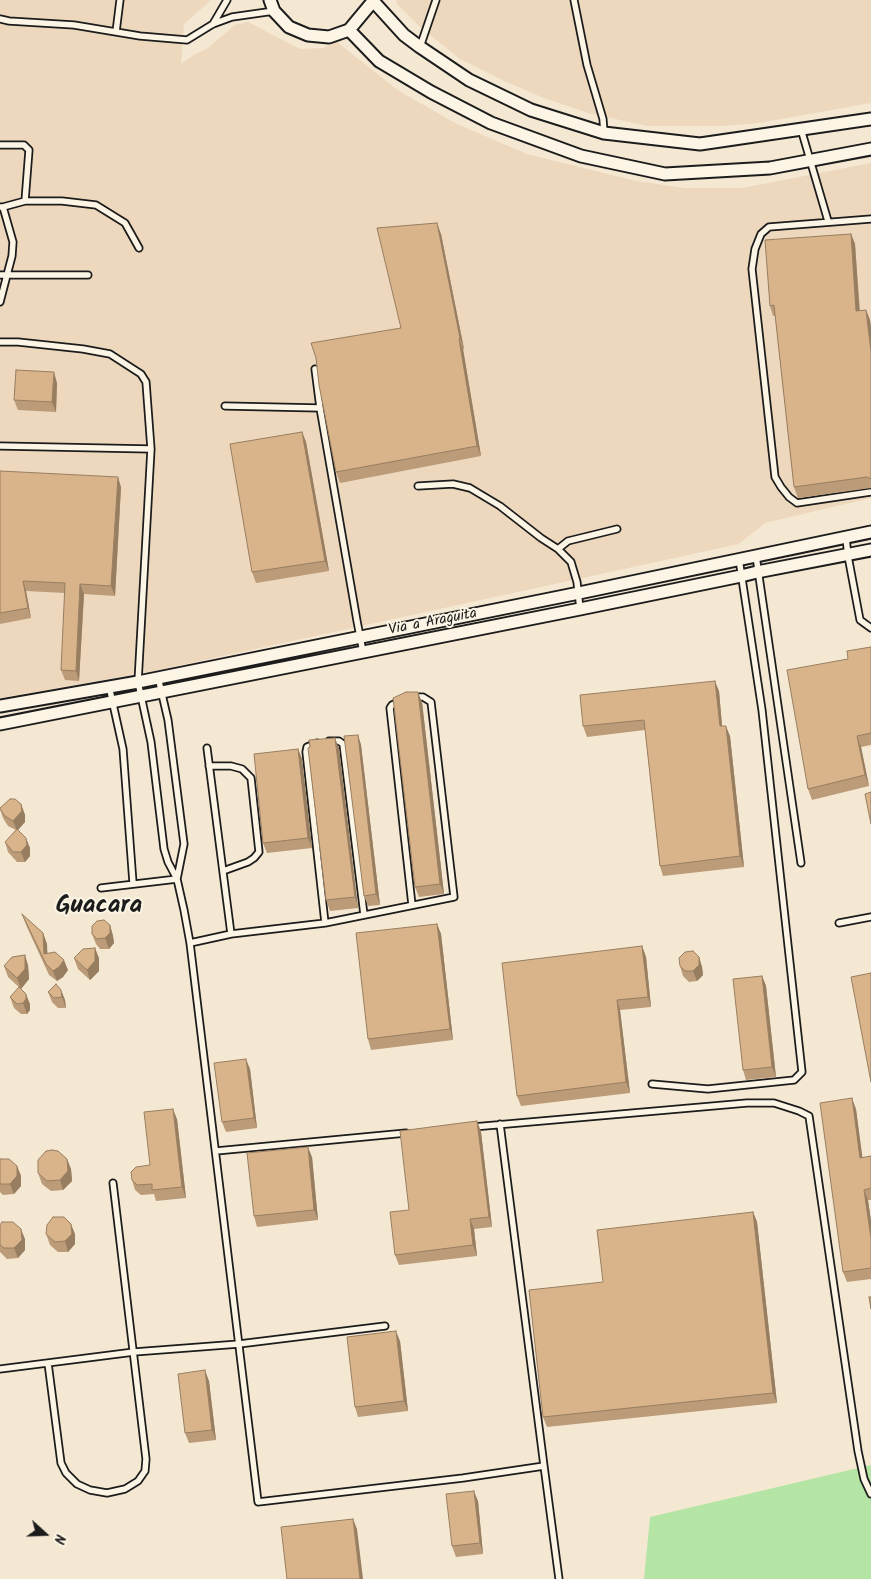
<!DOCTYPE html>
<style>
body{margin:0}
#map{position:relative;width:871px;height:1579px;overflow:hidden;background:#f5e8d3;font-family:Kalam,sans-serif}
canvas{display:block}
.north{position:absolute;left:20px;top:1509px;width:50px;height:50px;-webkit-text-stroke:4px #fcf5e5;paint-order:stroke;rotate:110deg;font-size:14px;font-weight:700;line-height:20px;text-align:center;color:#1c1c1c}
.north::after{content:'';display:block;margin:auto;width:18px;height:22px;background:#1c1c1c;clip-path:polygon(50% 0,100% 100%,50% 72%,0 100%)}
</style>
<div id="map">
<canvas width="871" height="1579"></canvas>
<div class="north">N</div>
</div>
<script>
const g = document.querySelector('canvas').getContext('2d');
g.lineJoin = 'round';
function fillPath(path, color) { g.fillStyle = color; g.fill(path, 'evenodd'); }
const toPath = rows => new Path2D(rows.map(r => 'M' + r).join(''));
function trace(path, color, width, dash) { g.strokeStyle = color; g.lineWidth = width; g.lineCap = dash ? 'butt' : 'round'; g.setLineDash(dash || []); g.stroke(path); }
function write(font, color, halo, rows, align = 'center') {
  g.font = font + ' Kalam,sans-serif'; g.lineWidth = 4; g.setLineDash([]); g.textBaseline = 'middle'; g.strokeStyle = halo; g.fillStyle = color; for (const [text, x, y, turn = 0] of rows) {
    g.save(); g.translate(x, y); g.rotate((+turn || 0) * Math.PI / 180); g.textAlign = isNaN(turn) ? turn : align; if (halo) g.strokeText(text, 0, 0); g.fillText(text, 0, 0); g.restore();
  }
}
fillPath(toPath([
 [0,0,211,0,184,24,181,64,192,56,208,48,235,25,248,22,300,49,323,48,337,42,399,91,457,124,527,154,636,181,685,188,742,188,871,163,871,498,765,523,739,544,154,671,0,698],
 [396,0,871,0,871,103,759,123,722,126,647,126,588,113,541,97,502,80,460,59,419,26,397,4]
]), '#edd8bd');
fillPath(toPath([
 [871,1465,871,1579,644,1579,650,1517]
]), '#b5e5a4');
const lane = toPath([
 [574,0,587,65,603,119,604,133],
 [0,19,9,21,74,25,140,36,187,40,213,24,232,17,274,11],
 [213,24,227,0],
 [116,32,120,0],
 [420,47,436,0],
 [801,129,828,221],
 [0,145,24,145,29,150,25,201],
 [0,207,3,207,13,242,12,256,7,275,0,275],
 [3,207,25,201,62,201,96,205,125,223,139,248],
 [871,219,769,227,761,234,755,249,752,269,775,477,781,487,789,497,797,503,871,492],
 [0,302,7,275,88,275],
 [0,342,18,342,83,349,110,354,141,374,146,382,151,449,138,682,151,742,164,849,168,862,177,879,184,910,190,943,258,1502,463,1478,544,1466,559,1579],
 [315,369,320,408,357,621,363,652],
 [225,406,320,408],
 [0,446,151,449],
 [418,486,453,484,470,488,500,506,541,538,558,549,571,562,577,582,580,609],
 [846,538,848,556,860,620,871,628],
 [558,549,568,541,617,529],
 [756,556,801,863],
 [158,677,168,720,184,844,177,879],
 [109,686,123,749,133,883],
 [399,702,392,705,390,708,412,905],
 [329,741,339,741,343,744,364,915],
 [317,743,307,747,306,752,325,923],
 [207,748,231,934],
 [209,766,231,766,242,769,251,778,259,852,254,858,248,862,223,871],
 [101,888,177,879],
 [839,923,871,917],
 [190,943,231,934,325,923,454,897,431,702,423,697,412,697],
 [652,1084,708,1089,794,1080,802,1072,762,710,739,559],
 [500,1124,544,1466],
 [473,1127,747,1103,774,1103,799,1111,809,1116,858,1451,864,1479,871,1494],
 [216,1151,406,1133],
 [48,1363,61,1463,66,1473,77,1484,90,1490,107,1493,125,1489,138,1481,145,1471,146,1459,113,1183],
 [0,1369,134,1352,239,1344,385,1326]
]);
const street = toPath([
 [270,0,274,11,289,27,308,35,329,37,349,30,374,0],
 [374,2,404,35,420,47,469,80,531,110,604,133,700,144,871,119],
 [349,30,379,61,431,92,491,123,581,156,665,174,770,168,871,149],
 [0,706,138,682,579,593,871,532],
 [0,724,580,609,741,576,757,572,871,550]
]);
trace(lane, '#1c1c1c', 9);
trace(street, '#1c1c1c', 15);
trace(lane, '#fcf5e5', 5.5);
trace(street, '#fcf5e5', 11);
fillPath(toPath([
 [441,234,464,349,463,349,481,456,340,483,336,472,401,328],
 [851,234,855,244,860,311,866,310,870,320,871,328,871,488,798,498,794,487,775,316,773,316,770,306],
 [57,383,56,412,18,410,14,400],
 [302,432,306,442,329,571,256,583,252,572],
 [0,471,121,487,115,596,84,594,79,681,65,680,61,670,65,593,26,591,31,618,0,624],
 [871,647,871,745,861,747,869,786,812,800,808,789,848,659],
 [719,691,722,726,730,736,744,867,663,876,660,866,645,730,587,737,583,726],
 [422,702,444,894,419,897,415,887],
 [358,735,361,745,380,905,368,906,364,896],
 [339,748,358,908,330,911,326,900],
 [298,749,302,759,312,848,267,853,263,843],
 [21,804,25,815,25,822,18,830,30,848,30,856,25,862,17,862,8,852,5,842,16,830,8,826,3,818,0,809],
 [22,914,43,933,47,944,47,953,68,970,63,977,57,981,49,975,26,925],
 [437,924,441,934,453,1040,371,1050,368,1039],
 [110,925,113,936,114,943,109,949,100,949,96,944,92,934],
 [642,946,646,957,651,1007,620,1010,630,1093,521,1106,517,1096],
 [699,957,702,967,703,975,697,981,689,982,683,976,680,966],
 [74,958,99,958,99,971,90,980,78,969],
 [28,965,29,979,21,989,8,977,4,966],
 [762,976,766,986,776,1077,746,1080,743,1070],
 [61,990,65,1000,66,1008,58,1008,52,1002,48,992],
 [10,997,30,1004,30,1010,27,1014,21,1014,14,1008],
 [250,1069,257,1128,226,1132,222,1122],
 [856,1109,862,1158,871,1156,871,1200,868,1200,871,1221,871,1279,847,1282,843,1272],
 [177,1119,186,1198,156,1201,154,1194,141,1195,135,1190,132,1180,150,1165],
 [477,1121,481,1132,492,1227,474,1229,477,1256,399,1265,395,1255,409,1210],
 [312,1157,318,1220,257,1227,254,1216],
 [0,1159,17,1166,21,1176,21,1186,14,1194,3,1195,0,1192],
 [67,1159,71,1169,72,1181,63,1190,51,1191,42,1184,38,1173],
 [753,1212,757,1222,777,1403,547,1427,543,1417,603,1282],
 [0,1225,25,1239,25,1250,18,1258,7,1259,0,1252],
 [46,1234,75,1234,75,1244,68,1252,58,1252,50,1245],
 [400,1341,408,1411,358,1417,355,1407],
 [209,1381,216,1440,189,1443,185,1433],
 [478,1501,483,1554,456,1557,452,1546]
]), '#bb9b78');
fillPath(toPath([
 [437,223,441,234,464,349,460,338],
 [851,234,855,244,860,321,856,311],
 [866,310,870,320,871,328,871,352],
 [459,339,463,349,481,456,477,446],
 [54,372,57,383,56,412,52,402],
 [302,432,306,442,329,571,325,561],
 [118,477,121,487,115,596,111,586],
 [23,581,26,591,31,618,28,608],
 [80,584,84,594,79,681,76,671],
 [715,681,719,691,723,737,720,726],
 [418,692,422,702,444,894,440,884],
 [726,726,730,736,744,867,740,856],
 [358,735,361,745,380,905,376,894],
 [857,736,861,747,869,786,865,775],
 [335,738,339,748,358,908,355,897],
 [298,749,302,759,312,848,308,838],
 [21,804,25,815,25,822,17,831,13,821],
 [26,838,30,848,30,856,25,862,21,852],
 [437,924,441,934,453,1040,450,1029],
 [110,925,113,936,114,943,109,949,105,938],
 [43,933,47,944,48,964,44,954],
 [642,946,646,957,651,1007,648,997],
 [95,948,99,958,99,971,90,980,87,970],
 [25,955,28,965,29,979,21,989,17,978],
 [699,957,702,967,703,975,697,981,693,971],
 [64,960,68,970,63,977,57,981,53,971],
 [762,976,766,986,776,1077,772,1067],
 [61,990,65,1000,66,1008,62,997],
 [26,994,30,1004,30,1010,27,1014,23,1003],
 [617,1000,620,1010,630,1093,626,1082],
 [246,1059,250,1069,257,1128,254,1118],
 [852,1098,856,1109,864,1169,860,1158],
 [173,1109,177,1119,186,1198,182,1187],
 [477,1121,481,1132,492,1227,489,1217],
 [308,1147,312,1157,318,1220,314,1210],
 [67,1159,71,1169,72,1181,63,1190,60,1180],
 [17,1166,21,1176,21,1186,14,1194,10,1184],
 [864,1190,868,1200,871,1221,871,1238],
 [753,1212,757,1222,777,1403,773,1393],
 [470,1219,474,1229,477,1256,473,1245],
 [71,1224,75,1234,75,1244,68,1252,65,1241],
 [21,1229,25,1239,25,1250,18,1258,14,1248],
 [396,1331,400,1341,408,1411,404,1401],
 [205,1370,209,1381,216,1440,212,1430],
 [474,1491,478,1501,483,1554,480,1543],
 [353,1519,357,1529,363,1579,360,1579]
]), '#987e61');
const building = toPath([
 [437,223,460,338,459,339,477,446,336,472,319,385,316,358,311,343,401,328,377,228,437,223],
 [851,234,856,311,866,310,871,352,871,479,867,477,794,487,774,305,770,306,765,240,851,234],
 [16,370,54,372,52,402,14,400,16,370],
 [302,432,325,561,252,572,230,444,302,432],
 [0,471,118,477,111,586,80,584,76,671,61,670,65,583,23,581,28,608,0,613,0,471],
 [871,647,871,733,857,736,865,775,808,789,787,670,848,659,847,651,871,647],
 [715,681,720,726,726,726,740,856,660,866,644,720,583,726,580,695,715,681],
 [406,692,418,692,440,884,415,887,393,698,406,692],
 [358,735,376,894,364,896,344,736,358,735],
 [335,738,355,897,326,900,308,748,310,747,309,740,335,738],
 [298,749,308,838,263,843,254,754,298,749],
 [871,792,871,824,865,794,871,792],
 [10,799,15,799,21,804,22,811,13,821,5,816,0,809,0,808,10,799],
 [17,829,26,838,27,845,21,852,13,852,5,842,17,829],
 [22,914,43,933,44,954,55,952,64,960,59,967,53,971,46,964,22,914],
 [104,920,110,925,110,933,105,938,97,939,92,934,92,926,97,921,104,920],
 [437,924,450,1029,368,1039,356,933,437,924],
 [642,946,648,997,617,1000,626,1082,517,1096,502,963,642,946],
 [95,948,95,961,87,970,74,958,83,949,95,948],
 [693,951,699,957,699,965,693,971,685,971,680,966,679,958,685,952,693,951],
 [25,955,25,969,17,978,4,966,12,957,25,955],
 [871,973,871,1082,851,977,871,973],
 [762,976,772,1067,743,1070,733,979,762,976],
 [56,984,61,990,62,997,54,998,48,992,56,984],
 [19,987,26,994,26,999,23,1003,17,1004,10,997,19,987],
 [246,1059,254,1118,222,1122,214,1063,246,1059],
 [852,1098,860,1158,871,1156,871,1188,864,1190,871,1238,871,1268,843,1272,820,1103,852,1098],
 [173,1109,182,1187,152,1190,152,1184,137,1185,132,1180,131,1172,136,1167,150,1165,144,1112,173,1109],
 [477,1121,489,1217,470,1219,473,1245,395,1255,390,1212,409,1210,400,1131,477,1121],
 [308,1147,314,1210,254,1216,247,1153,308,1147],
 [52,1150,58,1151,67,1159,68,1171,60,1180,47,1181,38,1173,38,1160,46,1151,52,1150],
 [0,1159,9,1159,17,1166,17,1176,10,1184,0,1184,0,1159],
 [753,1212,773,1393,543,1417,529,1290,603,1282,597,1230,753,1212],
 [53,1217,64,1217,71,1224,72,1234,65,1241,55,1242,46,1234,47,1225,53,1217],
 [2,1222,13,1222,21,1229,22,1240,14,1248,4,1248,0,1245,0,1225,2,1222],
 [869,1297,871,1297,871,1309,869,1297],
 [396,1331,404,1401,355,1407,347,1337,396,1331],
 [205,1370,212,1430,185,1433,178,1374,205,1370],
 [474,1491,480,1543,452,1546,446,1494,474,1491],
 [353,1519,360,1579,287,1579,281,1527,353,1519]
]);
fillPath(building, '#d9b48b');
trace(building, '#987e61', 1);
write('15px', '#1c1c1c', '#fcf5e5', [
 ["Via a Araguita",433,623,-11]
]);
write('bold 25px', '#1c1c1c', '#fcf5e5', [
 ["Guacara",99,908]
]);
</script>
